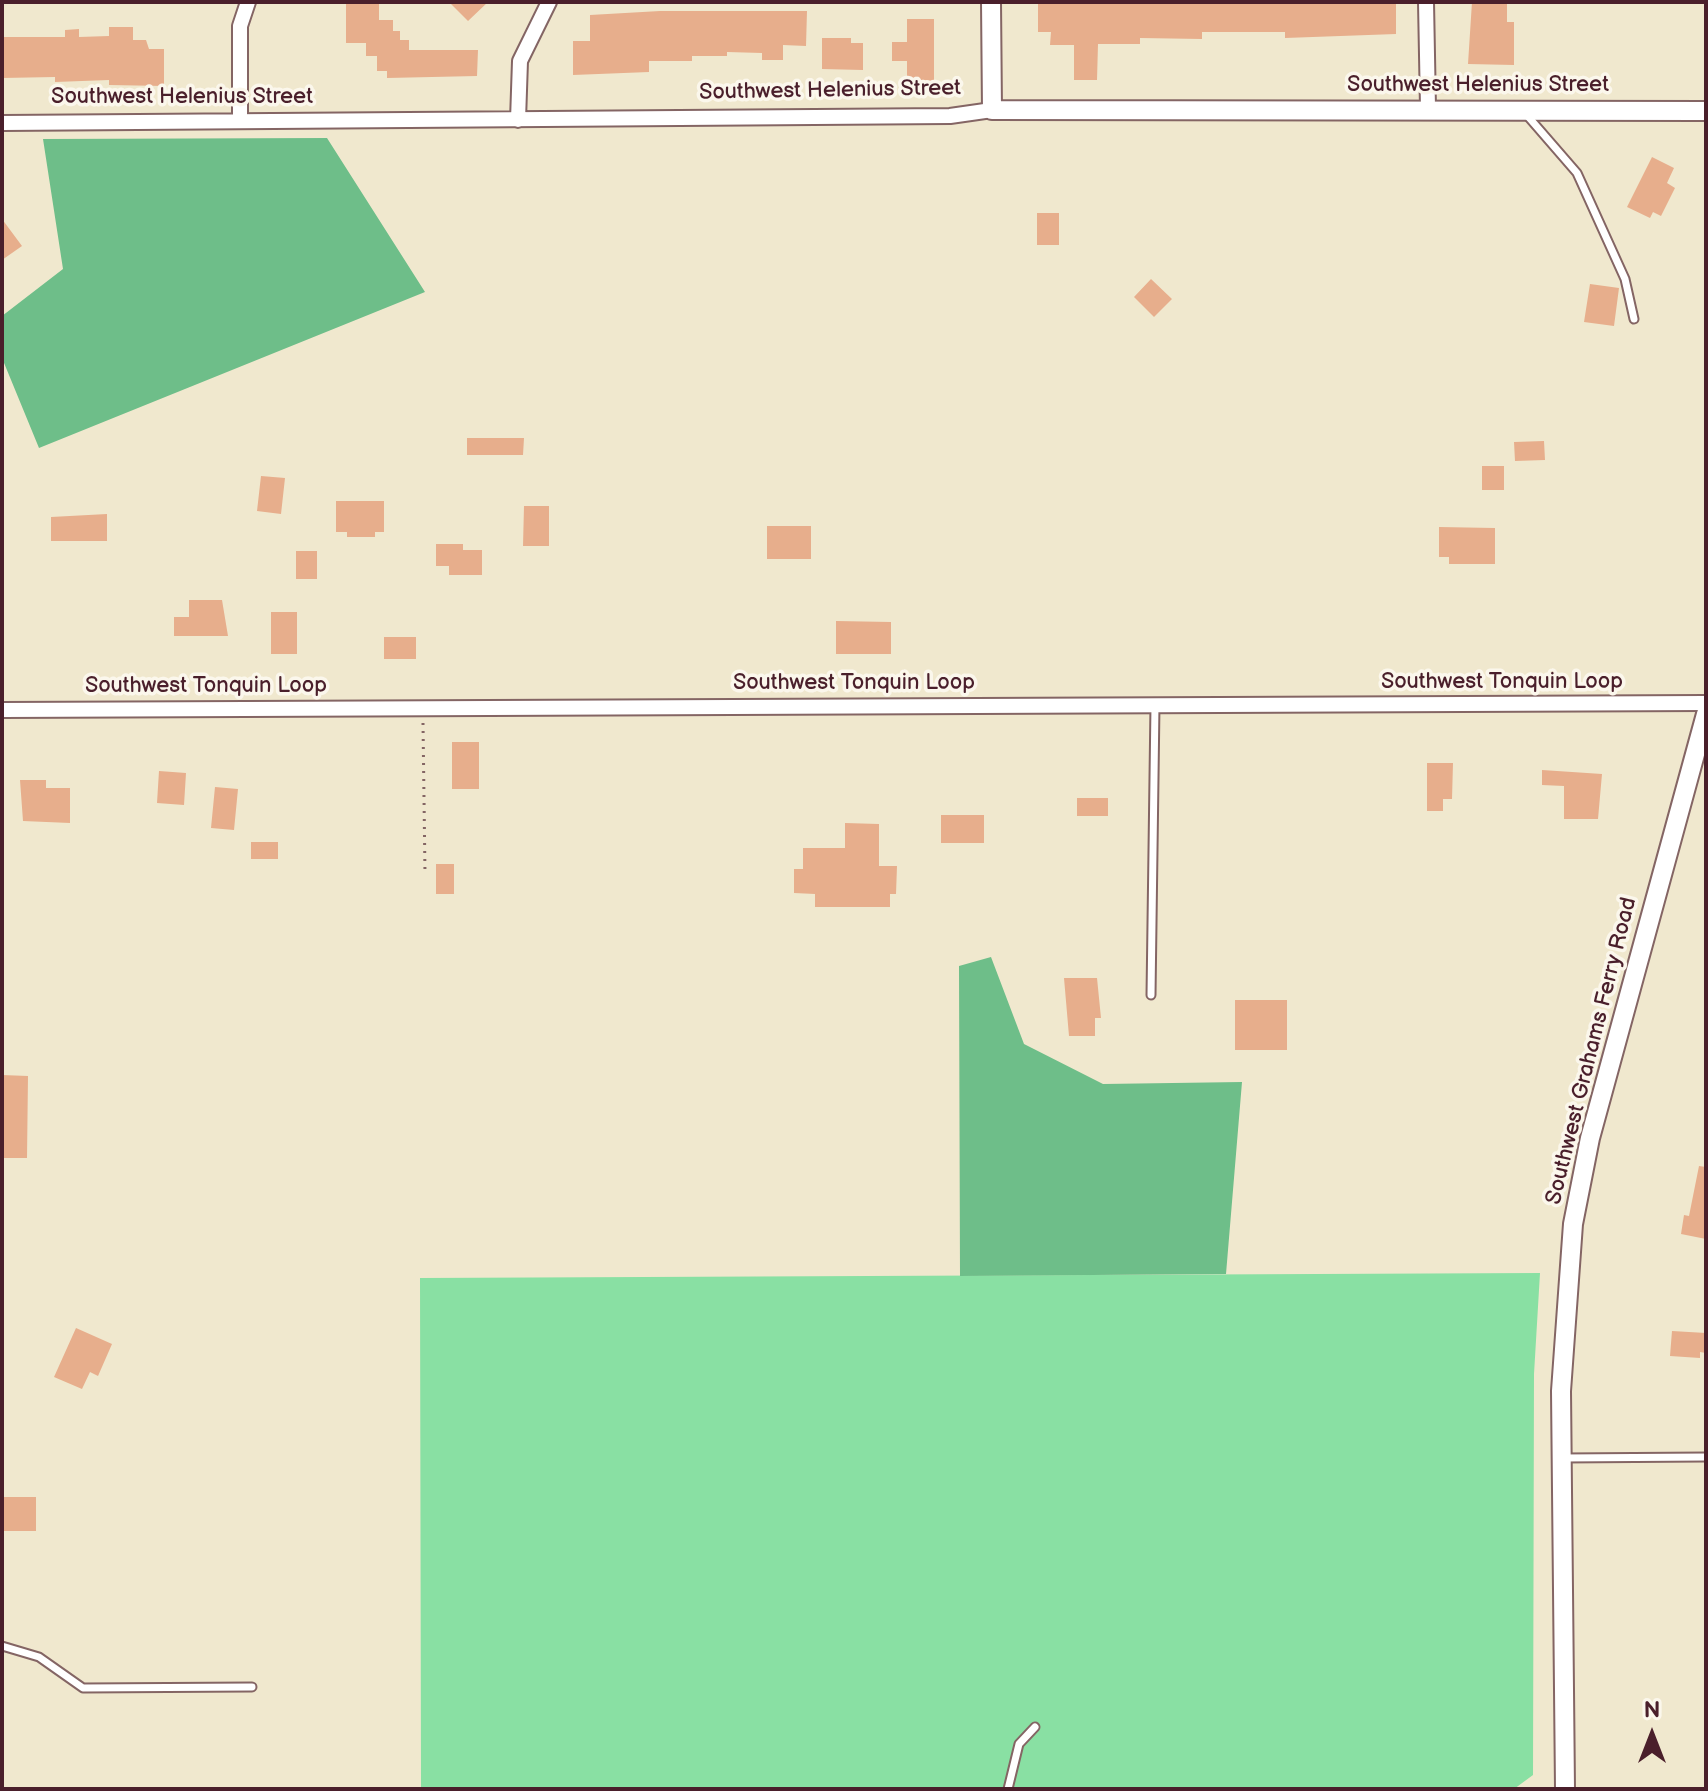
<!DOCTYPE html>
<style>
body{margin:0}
#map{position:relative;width:1708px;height:1791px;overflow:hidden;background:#f0e8ce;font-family:"Balsamiq Sans",sans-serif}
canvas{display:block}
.frame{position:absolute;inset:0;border:4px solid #4a1f2b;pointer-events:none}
.north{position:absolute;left:1612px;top:1695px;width:80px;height:80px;-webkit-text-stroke:6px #fbf7ec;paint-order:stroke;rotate:0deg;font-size:22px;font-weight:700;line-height:32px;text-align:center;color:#4a1f2b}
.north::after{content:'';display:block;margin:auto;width:28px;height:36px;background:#4a1f2b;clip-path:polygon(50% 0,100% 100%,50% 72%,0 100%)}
</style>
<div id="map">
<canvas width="1708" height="1791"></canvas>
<div class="frame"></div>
<div class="north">N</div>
</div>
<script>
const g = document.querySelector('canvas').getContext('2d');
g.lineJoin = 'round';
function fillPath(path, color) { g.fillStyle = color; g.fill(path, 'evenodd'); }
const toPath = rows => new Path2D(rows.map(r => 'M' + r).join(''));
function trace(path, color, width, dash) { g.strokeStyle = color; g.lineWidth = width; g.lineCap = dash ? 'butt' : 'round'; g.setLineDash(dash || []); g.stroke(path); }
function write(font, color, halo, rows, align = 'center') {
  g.font = font + ' "Balsamiq Sans",sans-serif'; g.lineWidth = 7; g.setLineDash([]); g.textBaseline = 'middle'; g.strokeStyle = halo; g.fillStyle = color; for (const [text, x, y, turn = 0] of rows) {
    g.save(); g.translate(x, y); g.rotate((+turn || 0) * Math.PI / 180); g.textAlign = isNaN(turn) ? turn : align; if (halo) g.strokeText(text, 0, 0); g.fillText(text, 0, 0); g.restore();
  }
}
fillPath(toPath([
 [1540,1273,1534,1374,1533,1775,1514,1789,421,1789,420,1278]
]), '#89e0a3');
fillPath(toPath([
 [327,138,425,292,39,448,2,358,2,316,63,269,43,139],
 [991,957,1024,1044,1103,1084,1242,1082,1226,1274,960,1276,959,966]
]), '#6ebe89');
fillPath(toPath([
 [346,2,379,2,379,20,393,20,393,31,400,31,400,40,409,40,409,50,478,50,477,76,387,78,387,71,377,71,377,56,366,56,366,43,346,43],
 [449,2,488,2,468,21],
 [1038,2,1396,2,1396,34,1285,38,1285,32,1202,32,1202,39,1140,38,1140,44,1098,44,1097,80,1074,80,1074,45,1050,45,1051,32,1038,32],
 [1472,2,1507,2,1507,22,1514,22,1514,65,1468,64],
 [660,11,807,11,806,46,783,45,783,60,762,60,762,53,727,52,727,56,692,56,692,61,649,61,649,72,573,75,573,41,590,41,590,15],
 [907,19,934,19,934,83,907,83,907,61,892,61,892,42,907,42],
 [109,27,133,27,133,40,146,40,149,49,164,49,164,86,109,85,109,80,55,82,55,77,2,78,2,37,65,37,65,30,79,29,79,37,109,36],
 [822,38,851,38,851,43,863,43,863,70,822,69],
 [1652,157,1674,168,1667,183,1675,188,1661,216,1653,212,1650,218,1627,207],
 [1037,213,1059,213,1059,245,1037,245],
 [2,219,22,246,2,260],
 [1151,279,1172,299,1154,317,1134,297],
 [1590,284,1619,288,1614,326,1584,322],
 [467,438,524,438,523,455,467,455],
 [1544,441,1545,460,1515,461,1514,442],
 [1482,466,1504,466,1504,490,1482,490],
 [261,476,285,478,281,514,257,511],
 [336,501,384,501,384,532,375,532,375,537,347,537,347,532,336,532],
 [524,506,549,506,549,546,523,546],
 [107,514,107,541,51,541,51,517],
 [767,526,811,526,811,559,767,559],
 [1439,527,1495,528,1495,564,1449,564,1449,557,1439,557],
 [436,544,463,544,463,550,482,550,482,575,449,575,449,566,436,566],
 [296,551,317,551,317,579,296,579],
 [189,600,222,600,228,636,174,636,174,617,189,617],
 [271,612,297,612,297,654,271,654],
 [836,621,891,622,891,654,836,654],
 [384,637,416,637,416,659,384,659],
 [452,742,479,742,479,789,452,789],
 [1427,763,1453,763,1452,799,1443,799,1443,811,1427,811],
 [1542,770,1602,774,1598,819,1564,819,1564,786,1542,785],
 [159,771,186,773,184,805,157,803],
 [20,780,46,780,46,788,70,788,70,823,23,821],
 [215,787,238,789,234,830,211,828],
 [1077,798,1108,798,1108,816,1077,816],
 [941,815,984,815,984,843,941,843],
 [845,823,879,824,879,866,897,866,896,894,890,894,890,907,815,907,815,894,794,893,794,869,803,869,803,848,845,848],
 [251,842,278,842,278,859,251,859],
 [436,864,454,864,454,894,436,894],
 [1064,978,1097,978,1101,1018,1095,1018,1095,1036,1069,1036],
 [1235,1000,1287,1000,1287,1050,1235,1050],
 [2,1075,28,1076,27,1158,2,1158],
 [1699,1166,1706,1167,1706,1239,1681,1234,1684,1215,1689,1216],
 [76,1328,112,1344,98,1376,90,1372,82,1389,54,1377],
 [1672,1331,1706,1333,1706,1353,1700,1352,1700,1358,1670,1356],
 [2,1497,36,1497,36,1531,2,1531]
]), '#e7ae8c');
const service = toPath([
 [1525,113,1577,173,1625,279,1634,319],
 [1151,995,1155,705],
 [1563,1458,1706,1457],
 [2,1646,39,1657,83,1688,252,1687],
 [1008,1789,1019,1744,1035,1727]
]);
const minor = toPath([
 [1426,2,1428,108],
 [240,120,240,26,248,2],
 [518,120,520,61,549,2],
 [2,123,950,116,992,110],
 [2,710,1706,703]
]);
const tertiary = toPath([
 [991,2,992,110,1706,111],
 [1565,1789,1561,1391,1573,1224,1590,1138,1706,714]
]);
trace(service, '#846564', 11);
trace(minor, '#846564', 18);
trace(tertiary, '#846564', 22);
trace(toPath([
 [423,723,425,873]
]), '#846564', 3, [2, 6]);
trace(service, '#fff', 7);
trace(minor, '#fff', 14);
trace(tertiary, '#fff', 18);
write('22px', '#4a1f2b', '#fbf7ec', [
 ["Southwest Helenius Street",1478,85],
 ["Southwest Helenius Street",830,91,-1],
 ["Southwest Helenius Street",182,97],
 ["Southwest Tonquin Loop",1502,682],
 ["Southwest Tonquin Loop",854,683],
 ["Southwest Tonquin Loop",206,686],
 ["Southwest Grahams Ferry Road",1592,1051,-76]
]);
</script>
